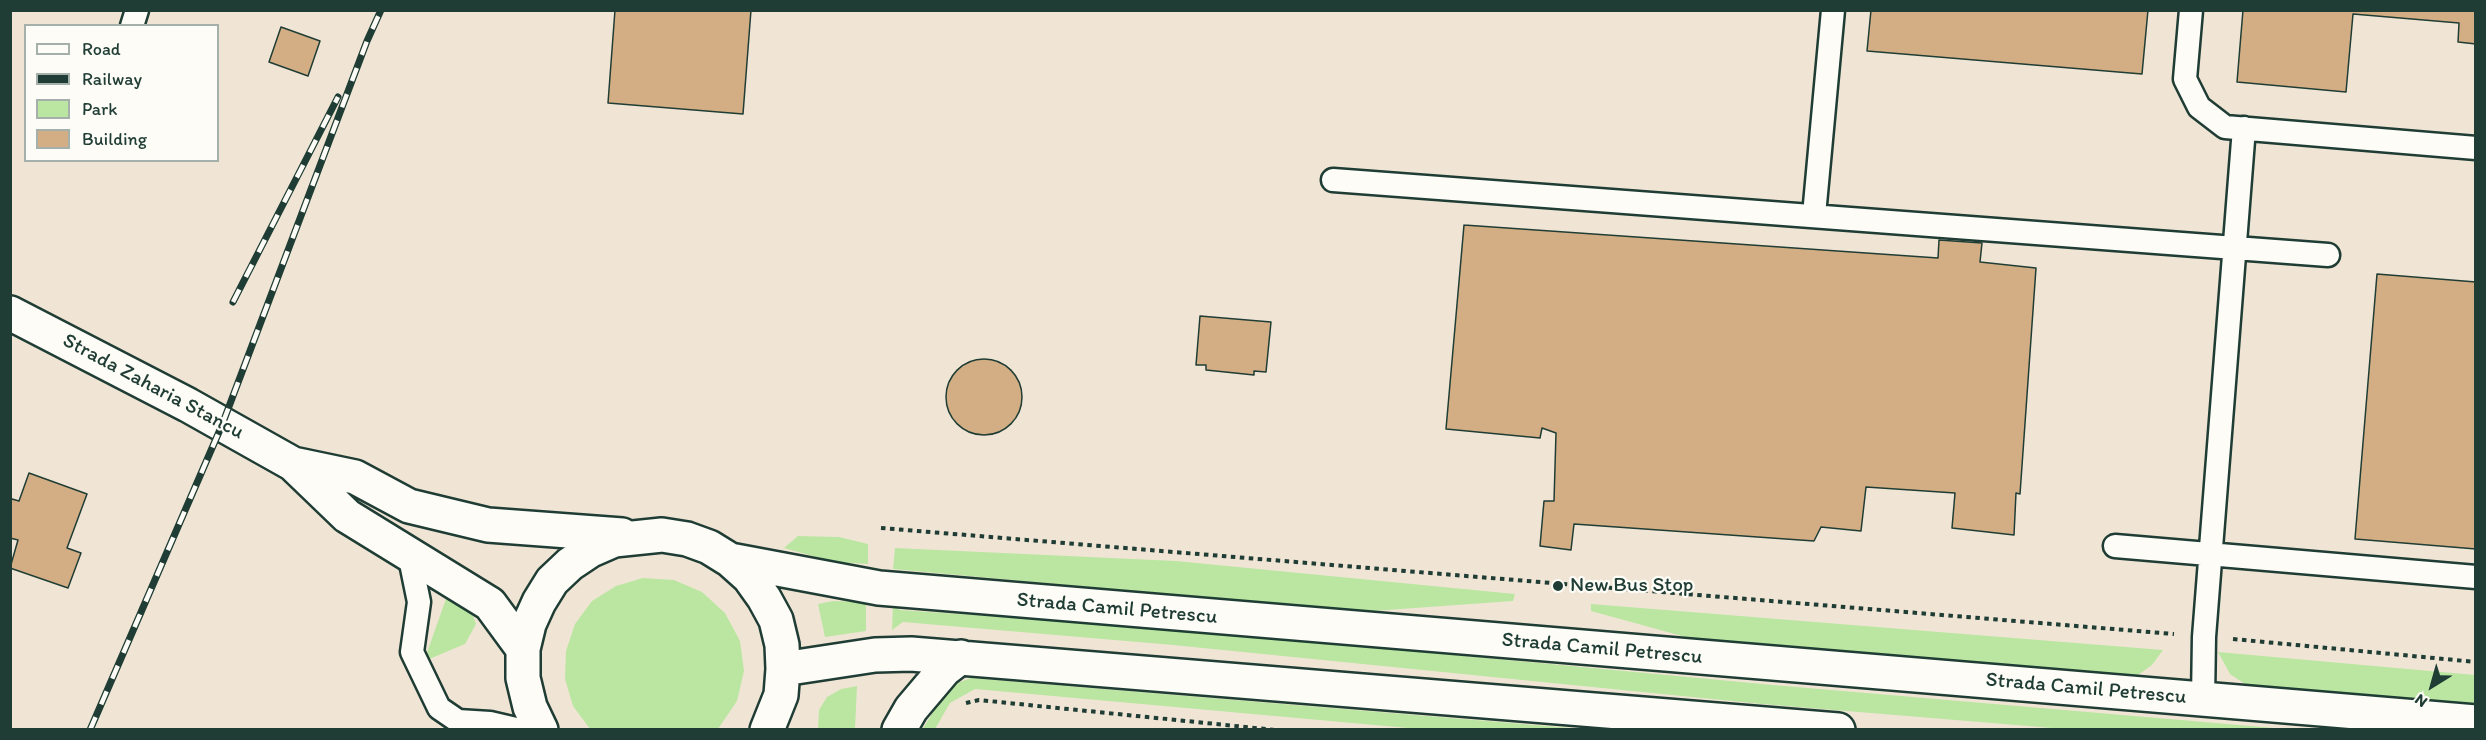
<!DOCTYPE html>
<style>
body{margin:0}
#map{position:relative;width:2486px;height:740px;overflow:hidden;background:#fdfcf7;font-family:Itim,sans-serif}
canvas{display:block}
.frame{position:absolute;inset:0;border:12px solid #1f3d34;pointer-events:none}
.legend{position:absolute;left:24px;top:24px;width:195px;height:138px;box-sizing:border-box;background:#fdfcf7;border:2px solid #a4b0a9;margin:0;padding:8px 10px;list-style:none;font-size:18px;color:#1f3d34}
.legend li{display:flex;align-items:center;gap:12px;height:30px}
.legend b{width:30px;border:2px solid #a4b0a9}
.north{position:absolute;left:2402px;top:656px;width:60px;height:60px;-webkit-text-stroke:4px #fdfcf7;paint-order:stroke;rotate:217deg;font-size:16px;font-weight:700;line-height:24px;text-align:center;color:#1f3d34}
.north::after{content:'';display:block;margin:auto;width:21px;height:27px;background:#1f3d34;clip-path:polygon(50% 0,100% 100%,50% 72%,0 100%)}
</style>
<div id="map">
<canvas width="2486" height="740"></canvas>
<div class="frame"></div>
<ul class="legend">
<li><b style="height:8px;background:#fdfcf7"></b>Road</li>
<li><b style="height:8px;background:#1f3d34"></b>Railway</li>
<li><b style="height:16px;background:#bbe6a2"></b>Park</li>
<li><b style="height:16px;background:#d3ae85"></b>Building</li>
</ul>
<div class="north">N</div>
</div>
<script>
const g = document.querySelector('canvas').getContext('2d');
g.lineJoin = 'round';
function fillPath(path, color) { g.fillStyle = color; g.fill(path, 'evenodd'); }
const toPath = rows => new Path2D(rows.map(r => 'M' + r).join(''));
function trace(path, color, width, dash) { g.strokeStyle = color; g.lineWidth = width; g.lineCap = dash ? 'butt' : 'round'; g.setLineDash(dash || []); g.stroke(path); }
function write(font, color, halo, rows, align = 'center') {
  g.font = font + ' Itim,sans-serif'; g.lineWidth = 4.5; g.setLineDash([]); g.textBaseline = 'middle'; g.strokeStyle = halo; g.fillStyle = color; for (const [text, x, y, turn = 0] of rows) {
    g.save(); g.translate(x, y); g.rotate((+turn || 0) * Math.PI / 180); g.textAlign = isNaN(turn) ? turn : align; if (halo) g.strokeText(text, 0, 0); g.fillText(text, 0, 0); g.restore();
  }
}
fillPath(toPath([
 [11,11,2475,11,2475,729,11,729],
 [26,26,218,26,218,160,26,160]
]), '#f0e5d5');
fillPath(toPath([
 [798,536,839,537,868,544,868,564,834,562,784,548],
 [895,548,1176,561,1515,594,1513,601,1359,612,893,569],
 [643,578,674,580,702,592,725,613,740,641,744,671,737,701,718,729,590,729,573,706,565,679,566,651,575,624,592,601,616,586],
 [447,596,473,616,476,624,465,644,427,660,425,658],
 [833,601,866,602,866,631,825,637,818,604],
 [893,603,900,610,1178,629,1773,685,2286,729,2064,729,1762,704,1173,645,903,622,892,630],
 [1591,604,2163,650,2152,665,2131,680,1733,650,1591,611],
 [2218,652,2475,675,2475,710,2251,688,2230,674],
 [971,678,1583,729,1419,729,975,689,950,703,935,729,922,730,945,693,960,682],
 [857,686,855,729,818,729,819,710,827,697,841,689]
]), '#bbe6a2');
const building = toPath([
 [615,10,751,10,743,114,608,103,615,10],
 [1871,10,2148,10,2142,74,1867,51,1871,10],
 [2243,10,2476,10,2476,44,2458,42,2459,23,2353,14,2346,92,2237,82,2243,10],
 [281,27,320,41,308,76,269,62,281,27],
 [1464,225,1938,258,1939,240,1982,243,1980,262,2036,268,2020,494,2016,493,2014,535,1952,528,1955,493,1866,487,1861,531,1821,527,1814,541,1574,524,1571,550,1540,546,1544,501,1554,501,1556,433,1542,428,1540,438,1446,429,1464,225],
 [2377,274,2476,282,2476,549,2355,539,2377,274],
 [1200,316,1271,322,1266,372,1254,371,1254,375,1206,370,1206,365,1196,365,1200,316],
 '946 397a38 38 0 1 1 76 0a38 38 0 1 1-76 0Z',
 [29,473,87,494,67,548,81,553,68,588,10,568,18,540,10,538,10,503,12,499,19,501,29,473]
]);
fillPath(building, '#d3ae85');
trace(building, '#1f3d34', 1.5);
const lane = toPath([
 [2191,10,2185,79,2199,107,2225,127,2476,148],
 [132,26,137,10],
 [1333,180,2328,255],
 [1814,215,1833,10],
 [2115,546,2476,577],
 [410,558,419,602,412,652,439,708,458,721,490,723,520,730],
 [2203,699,2204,637,2244,128]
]);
const secondary = toPath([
 [10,313,188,405,293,464,347,516,490,604,523,649],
 [293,464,355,477,409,506,488,525,622,535],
 [730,560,879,588,2476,722],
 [783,669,875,655,911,654,1838,730],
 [541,730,530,707,523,678,523,649,529,624,539,602,552,581,570,564,591,550,614,540,662,535,687,539,709,547,730,560,749,577,764,598,776,620,782,645,783,669,781,695,767,730],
 [899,730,911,709,944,670,961,657]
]);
trace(lane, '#1f3d34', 27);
trace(secondary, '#1f3d34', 38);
trace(toPath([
 [881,528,2174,634],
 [2233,639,2476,662],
 [966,703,979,700,1275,730]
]), '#1f3d34', 4, [4.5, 4.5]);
trace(lane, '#fdfcf7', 22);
trace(secondary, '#fdfcf7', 33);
const rail = toPath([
 [233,302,338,97],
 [90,730,222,425,367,41,381,10]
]);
trace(rail, '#1f3d34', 7);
trace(rail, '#fdfcf7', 4.5, [14]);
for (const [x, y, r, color] of [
 [1558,586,6,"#1f3d34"]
]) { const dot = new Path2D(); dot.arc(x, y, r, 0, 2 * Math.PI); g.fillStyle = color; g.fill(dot); trace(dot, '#fdfcf7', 2); }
write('21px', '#1f3d34', '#fdfcf7', [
 ["Strada Zaharia Stancu",153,387,28],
 ["Strada Camil Petrescu",1117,609,5],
 ["Strada Camil Petrescu",1602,649,5],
 ["Strada Camil Petrescu",2086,689,5]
]);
write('21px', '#1f3d34', '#fdfcf7', [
 ["New Bus Stop",1570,586]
], 'left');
</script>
